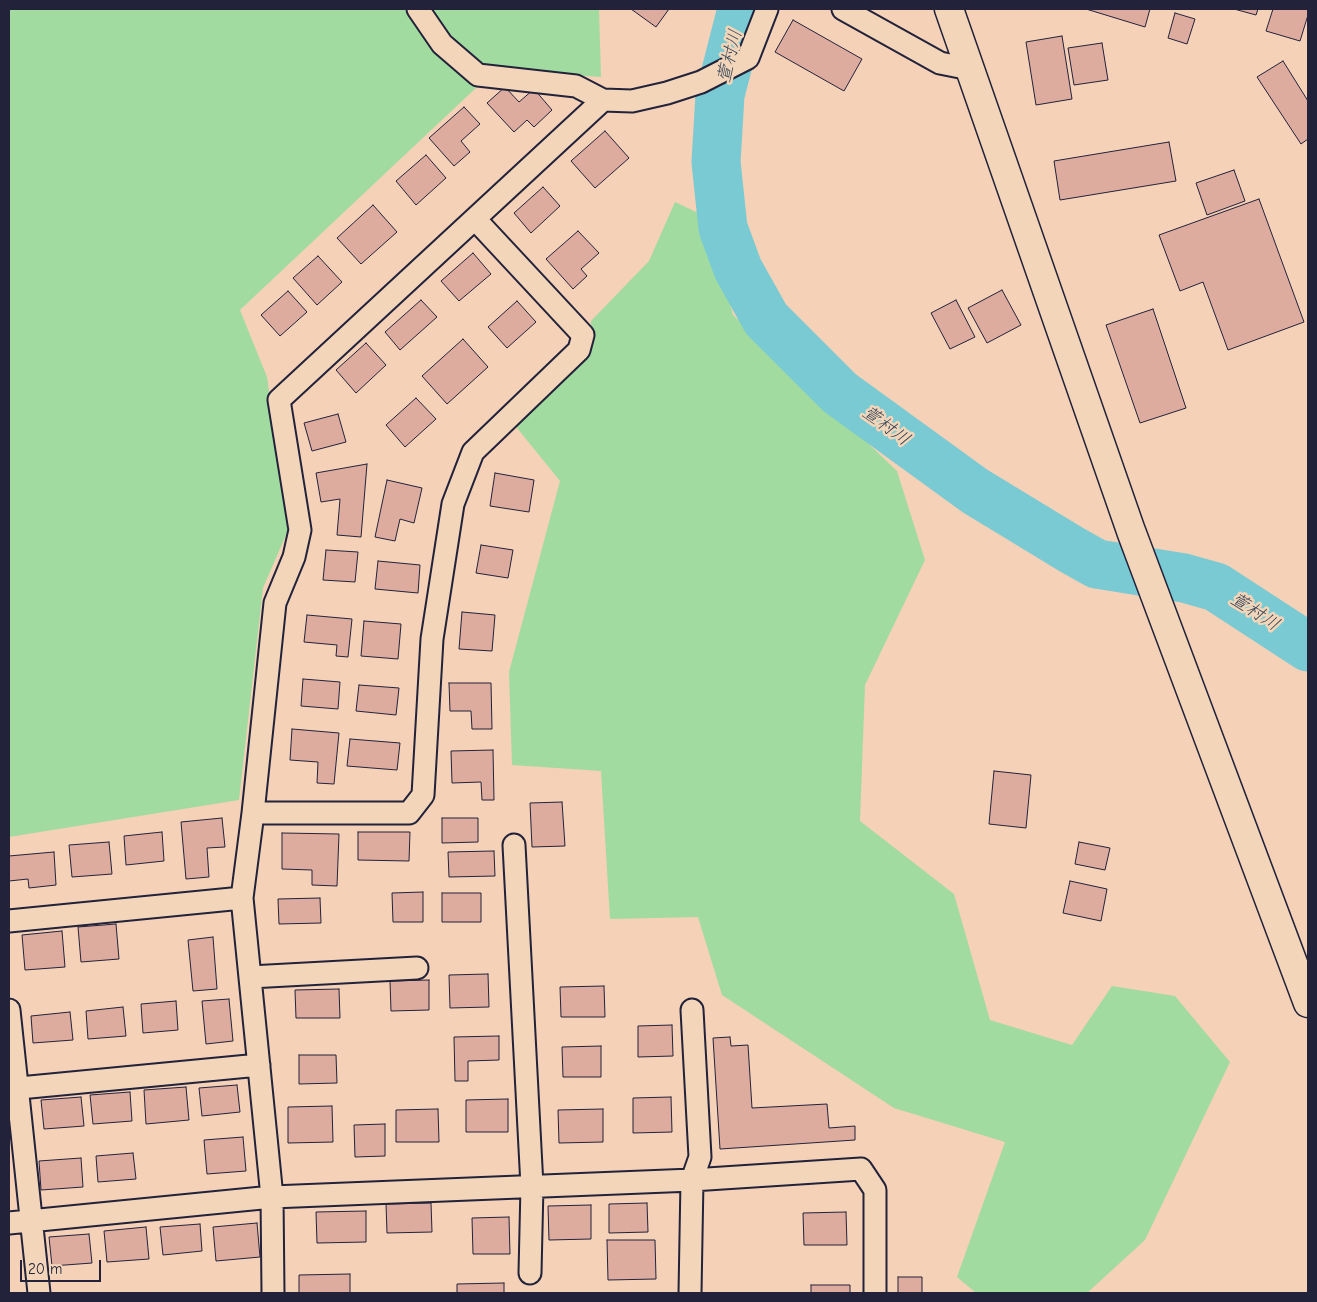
<!DOCTYPE html>
<meta charset="utf-8">
<style>
body{margin:0}
#map{position:relative;width:1317px;height:1302px;overflow:hidden;background:#f4d1b7;font-family:"Comic Neue",sans-serif}
canvas{display:block}
.frame{position:absolute;inset:0;border:10px solid #22223b;pointer-events:none}
.scale{position:absolute;left:20px;top:1260px;width:81px;height:22px;box-sizing:border-box;border:2px solid #22223b;border-top:0;padding-left:6px;font-size:15px;line-height:18px;white-space:nowrap;color:#22223b;-webkit-text-stroke:4px #f3d6b9;paint-order:stroke}
</style>
<div id="map">
<canvas width="1317" height="1302"></canvas>
<div class="frame"></div>
<div class="scale">20 m</div>
</div>
<script>
const g = document.querySelector('canvas').getContext('2d');
g.lineJoin = 'round';
function fillPath(path, color) { g.fillStyle = color; g.fill(path, 'evenodd'); }
const toPath = rows => new Path2D(rows.map(r => 'M' + r).join(''));
function trace(path, color, width, dash) { g.strokeStyle = color; g.lineWidth = width; g.lineCap = dash ? 'butt' : 'round'; g.setLineDash(dash || []); g.stroke(path); }
function write(font, color, halo, rows, align = 'center') {
  g.font = font + ' "Comic Neue","Klee One",sans-serif'; g.lineWidth = 5; g.setLineDash([]); g.textBaseline = 'middle'; g.strokeStyle = halo; g.fillStyle = color; for (const [text, x, y, turn = 0] of rows) {
    g.save(); g.translate(x, y); g.rotate((+turn || 0) * Math.PI / 180); g.textAlign = isNaN(turn) ? turn : align; if (halo) g.strokeText(text, 0, 0); g.fillText(text, 0, 0); g.restore();
  }
}
fillPath(toPath([
 [9,9,599,9,601,77,495,70,240,310,267,377,289,528,263,588,239,800,9,837],
 [675,202,707,217,733,315,897,471,925,560,865,685,860,821,954,894,990,1020,1072,1045,1112,986,1175,996,1230,1062,1145,1240,1087,1293,976,1293,957,1277,1005,1142,894,1108,722,995,698,917,610,919,601,771,512,765,509,672,560,481,513,423,592,348,591,321,649,261]
]), '#a2db9f');
trace(toPath([
 [742,9,720,95,716,162,723,228,738,269,766,319,840,393,975,491,1072,550,1097,564,1184,578,1216,587,1308,647]
]), '#79cad3', 49);
const building = toPath([
 [631,9,669,9,656,27,631,9],
 [1086,9,1150,9,1145,27,1086,9],
 [1234,9,1258,9,1256,15,1234,9],
 [1273,9,1308,9,1308,15,1300,41,1266,31,1273,9],
 [1175,13,1195,19,1187,44,1168,38,1175,13],
 [793,20,862,59,844,91,775,52,793,20],
 [1062,36,1072,99,1036,105,1026,42,1062,36],
 [1102,43,1108,80,1074,85,1068,48,1102,43],
 [1283,61,1308,101,1308,139,1301,144,1257,77,1283,61],
 [505,87,519,102,534,89,552,110,534,127,527,120,514,132,487,103,505,87],
 [464,107,480,124,461,141,470,152,454,166,429,138,464,107],
 [605,131,629,158,595,188,571,161,605,131],
 [1169,142,1176,181,1060,200,1054,161,1169,142],
 [426,155,446,178,416,205,396,181,426,155],
 [1234,170,1245,201,1207,215,1196,183,1234,170],
 [543,187,560,206,531,233,514,213,543,187],
 [1259,199,1304,322,1228,350,1203,282,1180,291,1159,235,1259,199],
 [373,205,397,232,361,264,337,238,373,205],
 [578,231,599,253,581,269,587,276,573,289,546,259,578,231],
 [473,253,491,274,459,301,441,281,473,253],
 [318,256,342,282,317,305,293,278,318,256],
 [1002,290,1021,325,987,343,968,308,1002,290],
 [288,291,307,312,280,336,261,315,288,291],
 [421,300,437,317,400,350,385,332,421,300],
 [956,300,975,337,950,349,931,313,956,300],
 [517,301,536,322,507,348,488,327,517,301],
 [1153,309,1186,408,1140,423,1106,325,1153,309],
 [463,339,488,367,447,404,422,376,463,339],
 [366,343,386,365,356,393,336,370,366,343],
 [416,398,436,419,405,447,386,425,416,398],
 [338,414,346,442,312,451,304,423,338,414],
 [367,464,361,537,337,535,340,499,321,502,316,473,367,464],
 [495,473,534,480,529,512,490,506,495,473],
 [387,480,422,488,414,523,400,519,395,541,375,537,387,480],
 [481,545,513,550,508,578,476,573,481,545],
 [326,550,358,552,355,582,323,580,326,550],
 [378,561,420,565,418,593,375,589,378,561],
 [462,612,495,615,492,651,459,649,462,612],
 [307,615,352,619,348,657,336,656,337,645,304,642,307,615],
 [364,621,401,624,398,659,361,656,364,621],
 [303,679,340,682,338,709,301,706,303,679],
 [449,683,491,683,492,729,472,729,471,711,450,711,449,683],
 [359,685,399,688,396,715,356,711,359,685],
 [292,729,339,733,334,784,317,783,318,762,290,760,292,729],
 [350,739,400,743,397,770,347,766,350,739],
 [493,750,494,800,482,800,481,782,452,783,451,751,493,750],
 [994,771,1031,775,1026,828,989,824,994,771],
 [562,802,565,846,532,847,530,803,562,802],
 [222,818,225,847,207,848,209,877,186,879,181,822,222,818],
 [442,818,478,818,478,842,442,843,442,818],
 [162,832,164,861,126,865,124,836,162,832],
 [358,832,410,832,409,861,358,860,358,832],
 [282,833,339,834,337,886,312,885,312,870,282,869,282,833],
 [109,842,112,874,72,877,69,845,109,842],
 [1079,842,1110,848,1105,870,1075,864,1079,842],
 [494,851,495,876,449,877,448,852,494,851],
 [54,852,56,885,29,888,28,879,9,881,9,856,54,852],
 [1070,881,1107,889,1101,921,1063,913,1070,881],
 [423,892,423,922,393,922,392,893,423,892],
 [442,893,481,893,481,922,442,922,442,893],
 [320,898,321,923,279,924,278,899,320,898],
 [116,924,119,959,81,962,78,927,116,924],
 [62,931,65,967,25,970,22,935,62,931],
 [213,937,217,989,193,991,188,940,213,937],
 [488,974,489,1007,450,1008,449,975,488,974],
 [429,980,429,1010,391,1011,390,981,429,980],
 [604,986,605,1017,561,1017,560,987,604,986],
 [339,989,340,1018,296,1018,295,990,339,989],
 [229,999,233,1041,206,1044,202,1001,229,999],
 [176,1001,178,1030,143,1033,141,1004,176,1001],
 [123,1007,126,1036,88,1039,86,1011,123,1007],
 [70,1012,73,1040,33,1043,31,1016,70,1012],
 [672,1025,673,1056,638,1057,638,1026,672,1025],
 [499,1036,499,1060,468,1061,468,1081,455,1081,454,1037,499,1036],
 [730,1037,731,1046,748,1045,752,1108,827,1104,829,1128,855,1126,855,1140,720,1149,713,1038,730,1037],
 [601,1046,601,1077,563,1077,562,1047,601,1046],
 [299,1055,336,1055,337,1083,299,1084,299,1055],
 [237,1085,240,1112,202,1116,199,1088,237,1085],
 [186,1087,189,1120,146,1124,144,1090,186,1087],
 [130,1092,132,1121,93,1124,90,1095,130,1092],
 [81,1097,84,1126,44,1129,41,1100,81,1097],
 [671,1097,672,1132,633,1133,633,1098,671,1097],
 [508,1099,508,1132,466,1132,466,1100,508,1099],
 [332,1106,333,1142,288,1143,288,1107,332,1106],
 [438,1109,439,1142,396,1142,396,1110,438,1109],
 [603,1109,603,1142,559,1143,558,1110,603,1109],
 [385,1124,385,1156,355,1157,354,1125,385,1124],
 [243,1137,246,1171,207,1174,204,1140,243,1137],
 [133,1153,136,1179,98,1182,96,1156,133,1153],
 [81,1158,83,1187,41,1190,39,1161,81,1158],
 [431,1203,432,1232,387,1233,386,1204,431,1203],
 [647,1203,648,1232,609,1233,609,1204,647,1203],
 [591,1205,591,1239,549,1240,548,1206,591,1205],
 [366,1211,366,1242,317,1243,316,1212,366,1211],
 [846,1212,847,1245,804,1245,803,1213,846,1212],
 [509,1217,510,1254,473,1254,472,1218,509,1217],
 [257,1223,260,1257,216,1261,213,1227,257,1223],
 [200,1224,202,1251,163,1255,160,1227,200,1224],
 [146,1227,149,1259,107,1262,104,1231,146,1227],
 [89,1234,92,1263,52,1266,49,1237,89,1234],
 [607,1240,655,1240,656,1279,608,1280,607,1240],
 [350,1274,350,1293,299,1293,299,1275,350,1274],
 [898,1277,922,1277,922,1293,898,1293,898,1277],
 [504,1283,504,1293,457,1293,457,1284,504,1283],
 [811,1285,850,1285,850,1293,811,1293,811,1285]
]);
fillPath(building, '#ddac9f');
trace(building, '#22223b', 1);
const minor = toPath([
 [418,9,442,44,478,75,576,86,603,100],
 [843,9,940,63,970,69],
 [253,813,409,813,423,795,432,639,453,504,473,452,579,350,583,335,475,219],
 [514,845,532,1186,530,1273],
 [9,921,242,898],
 [250,977,417,968],
 [9,1010,39,1293],
 [9,1089,259,1065],
 [9,1223,272,1197,692,1180,861,1169,875,1190,875,1293],
 [273,1293,272,1197,242,898,253,813,275,603,294,557,300,530,279,400,603,100,632,101,667,93,701,82,748,58,767,9],
 [690,1293,692,1180,700,1157,692,1010]
]);
const tertiary = toPath([
 [949,9,1131,531,1308,1003]
]);
trace(minor, '#22223b', 25);
trace(tertiary, '#22223b', 31);
trace(minor, '#f3d6b9', 21);
trace(tertiary, '#f3d6b9', 28);
write('italic 18px', '#334459', '#f3d6b9', [
 ["萱村川",730,56,-76],
 ["萱村川",886,426,36],
 ["萱村川",1255,612,33]
]);
</script>
